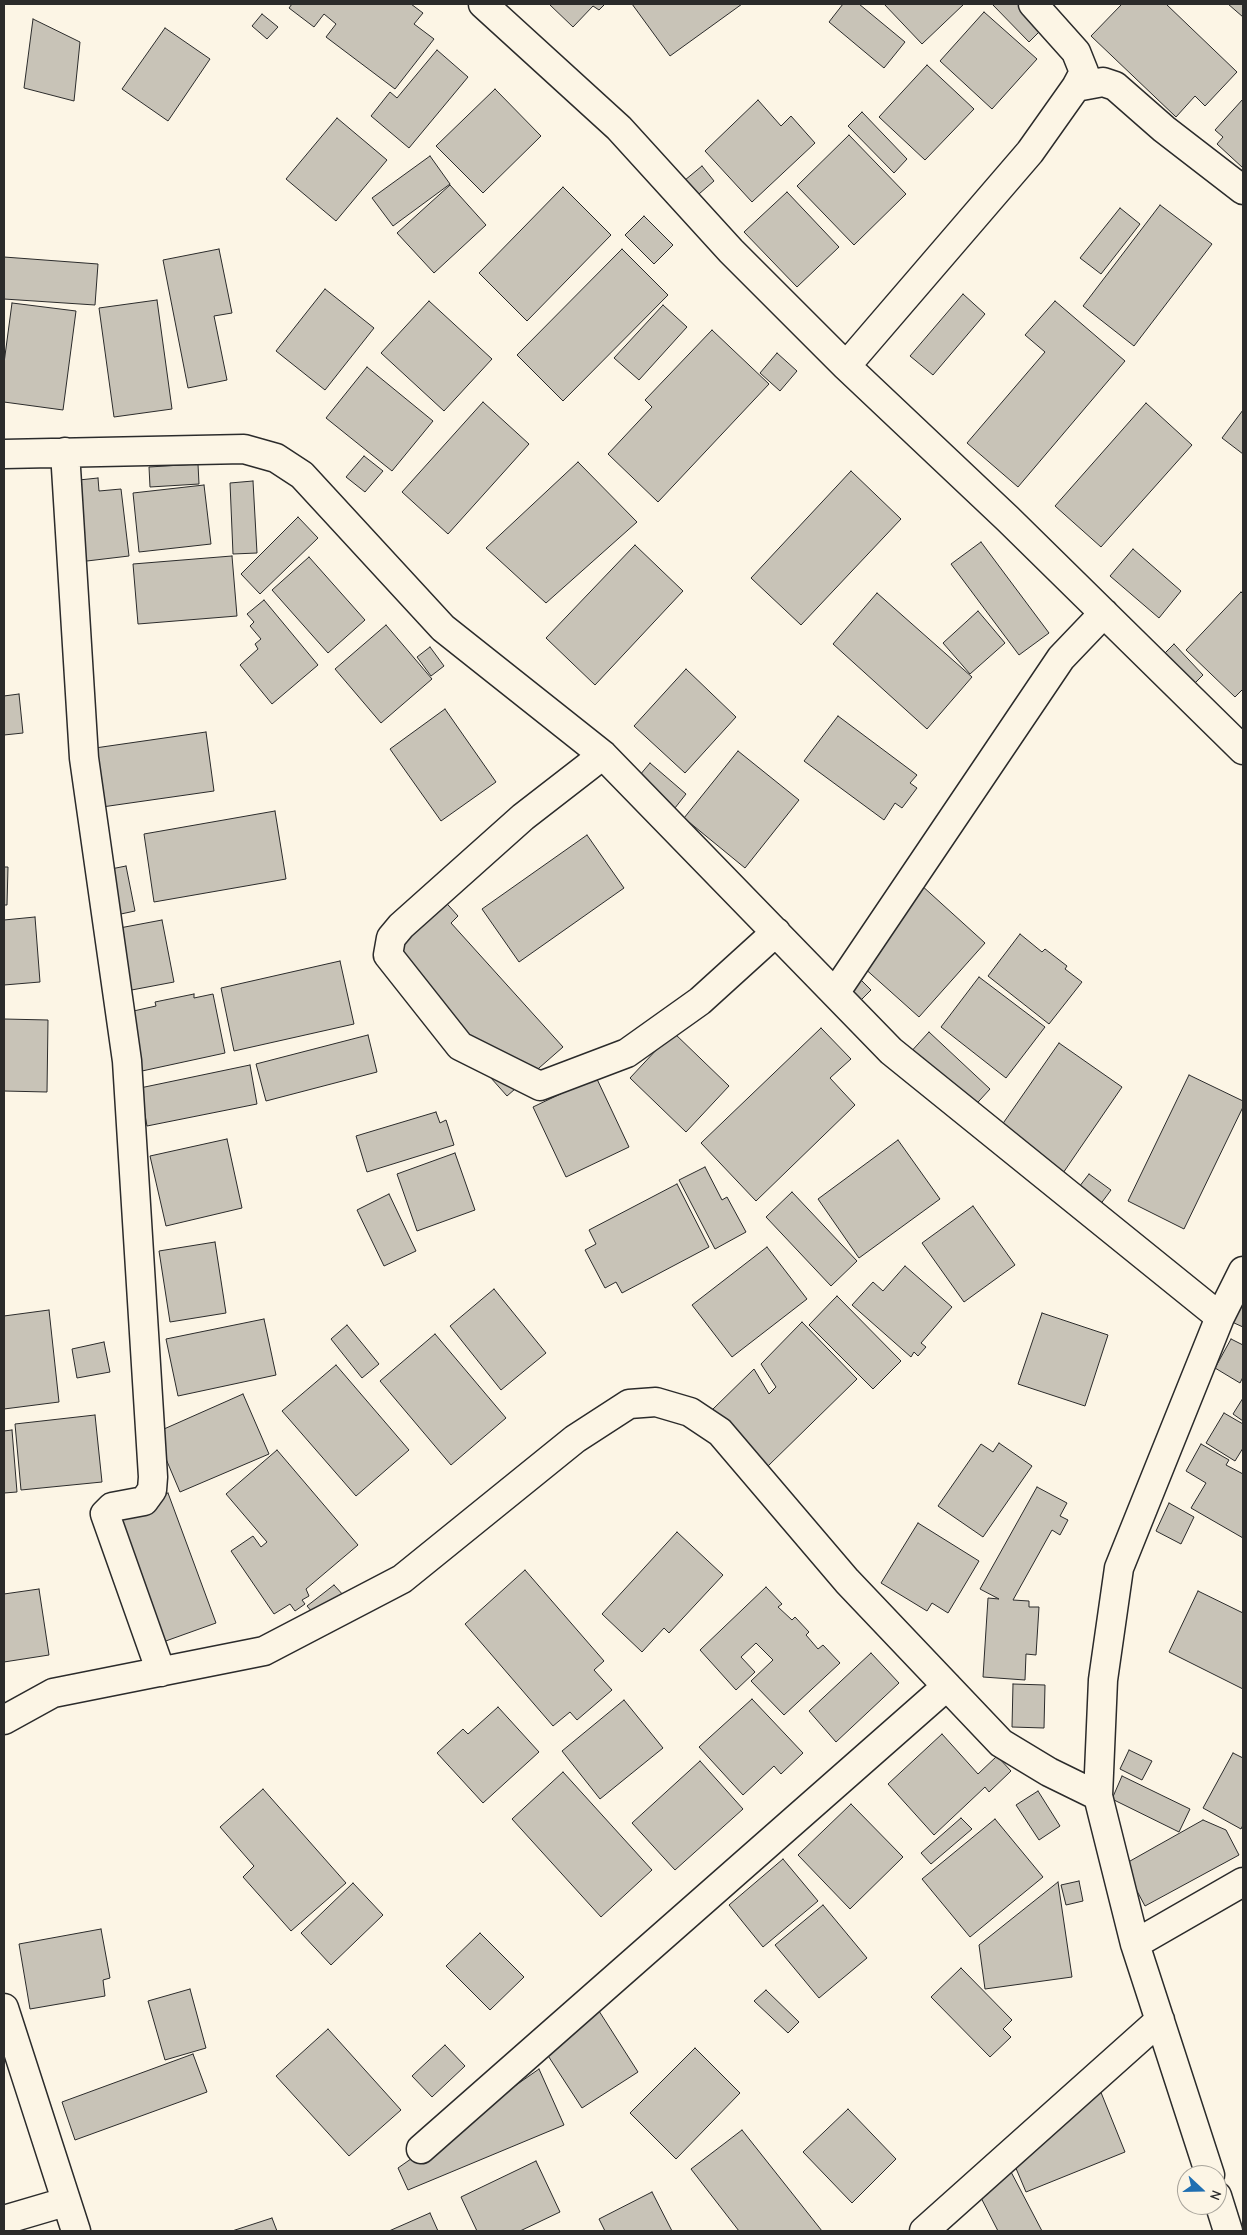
<!DOCTYPE html>
<style>
body{margin:0}
#map{position:relative;width:1247px;height:2235px;overflow:hidden;background:#fcf5e5;font-family:"Comic Neue",sans-serif}
canvas{display:block}
.frame{position:absolute;inset:0;border:5px solid #2b2b2b;pointer-events:none}
.north{position:absolute;left:1177px;top:2165px;width:50px;height:50px;box-sizing:border-box;background:#fcf5e5;border:1px solid #a8a49b;border-radius:50%;rotate:111deg;font-size:14px;font-weight:700;line-height:20px;text-align:center;color:#2b2b2b}
.north::after{content:'';display:block;margin:auto;width:18px;height:22px;background:#1f6fb2;clip-path:polygon(50% 0,100% 100%,50% 72%,0 100%)}
</style>
<div id="map">
<canvas width="1247" height="2235"></canvas>
<div class="frame"></div>
<div class="north">N</div>
</div>
<script>
const g = document.querySelector('canvas').getContext('2d');
g.lineJoin = 'round';
function fillPath(path, color) { g.fillStyle = color; g.fill(path, 'evenodd'); }
const toPath = rows => new Path2D(rows.map(r => 'M' + r).join(''));
function trace(path, color, width, dash) { g.strokeStyle = color; g.lineWidth = width; g.lineCap = dash ? 'butt' : 'round'; g.setLineDash(dash || []); g.stroke(path); }
const building = toPath([
 [292,4,411,4,423,13,414,24,434,39,395,89,326,37,336,24,324,14,314,27,289,8,292,4],
 [549,4,605,4,599,10,593,6,573,27,549,4],
 [632,4,742,4,670,56,632,4],
 [843,4,859,4,905,42,884,68,829,22,843,4],
 [884,4,964,4,922,44,884,4],
 [992,4,1027,4,1047,24,1029,42,992,4],
 [1122,4,1166,4,1237,72,1205,106,1195,96,1176,117,1091,36,1122,4],
 [1228,4,1243,4,1243,17,1228,4],
 [984,12,1037,59,992,109,940,61,984,12],
 [262,14,278,27,267,39,252,26,262,14],
 [33,19,80,42,74,101,24,88,33,19],
 [165,28,210,59,168,121,122,89,165,28],
 [437,50,468,77,409,148,371,116,390,92,397,98,437,50],
 [927,65,974,109,925,160,879,117,927,65],
 [495,89,541,136,483,193,436,146,495,89],
 [1243,99,1243,168,1217,144,1223,137,1215,130,1243,99],
 [758,100,781,126,791,116,815,143,752,202,705,151,758,100],
 [862,112,907,159,894,173,848,126,862,112],
 [337,118,387,160,336,221,286,179,337,118],
 [849,135,906,194,854,245,797,186,849,135],
 [430,156,450,184,393,226,372,198,430,156],
 [702,166,714,181,692,200,679,185,702,166],
 [450,185,486,225,434,273,397,233,450,185],
 [563,187,611,235,527,321,479,273,563,187],
 [787,192,839,247,797,287,744,232,787,192],
 [1160,205,1212,244,1134,346,1083,306,1160,205],
 [1120,208,1140,224,1101,274,1080,258,1120,208],
 [644,216,673,245,654,264,625,235,644,216],
 [219,249,232,313,214,316,227,380,188,388,163,260,219,249],
 [622,249,668,295,563,401,517,355,622,249],
 [4,257,98,264,95,305,4,299,4,257],
 [325,289,374,328,325,390,276,351,325,289],
 [963,294,985,314,933,375,910,356,963,294],
 [157,300,172,409,114,417,99,308,157,300],
 [429,301,492,359,444,411,381,353,429,301],
 [1055,301,1125,361,1018,487,967,443,1045,352,1025,335,1055,301],
 [12,303,76,311,63,410,4,402,4,363,12,303],
 [663,305,687,327,639,380,614,358,663,305],
 [712,330,769,384,658,502,608,454,652,407,645,400,712,330],
 [777,353,797,371,780,391,760,373,777,353],
 [367,367,433,421,392,471,326,418,367,367],
 [483,402,529,444,448,534,402,492,483,402],
 [1146,403,1192,445,1101,547,1055,506,1146,403],
 [1243,410,1243,454,1222,438,1243,410],
 [364,456,383,471,365,492,346,477,364,456],
 [578,462,637,522,546,603,486,548,578,462],
 [198,464,199,484,150,487,149,467,198,464],
 [851,471,901,519,801,625,751,578,851,471],
 [98,478,99,491,121,489,129,556,70,563,60,482,98,478],
 [253,481,257,553,233,554,230,483,253,481],
 [204,485,211,544,139,552,133,493,204,485],
 [298,517,318,538,260,594,241,574,298,517],
 [981,542,1049,633,1019,655,951,564,981,542],
 [635,545,683,591,595,685,546,638,635,545],
 [1133,549,1181,591,1159,618,1110,576,1133,549],
 [232,556,237,616,138,624,133,564,232,556],
 [309,557,365,620,328,653,272,590,309,557],
 [1241,592,1243,594,1243,689,1235,697,1186,650,1241,592],
 [877,593,972,677,927,729,833,644,877,593],
 [264,600,318,665,272,704,240,665,258,649,255,644,261,639,250,626,254,622,247,614,264,600],
 [978,611,1005,643,970,674,943,643,978,611],
 [386,625,432,679,381,723,335,669,386,625],
 [1174,644,1203,675,1184,694,1155,663,1174,644],
 [430,647,444,666,431,676,417,657,430,647],
 [686,669,736,717,685,773,634,726,686,669],
 [19,694,23,733,4,735,4,696,19,694],
 [445,709,496,782,441,821,390,749,445,709],
 [838,716,917,775,910,783,917,788,902,808,895,803,884,820,804,761,838,716],
 [206,732,214,791,102,807,95,748,206,732],
 [738,751,799,800,745,868,684,818,738,751],
 [650,763,686,794,671,813,634,782,650,763],
 [275,811,286,879,154,902,144,834,275,811],
 [587,835,624,888,519,962,482,909,587,835],
 [126,866,135,911,102,918,106,870,126,866],
 [4,867,8,867,7,905,4,905,4,867],
 [920,884,985,943,919,1017,862,966,920,884],
 [440,896,458,916,451,923,563,1047,507,1096,426,1005,379,964,440,896],
 [35,917,40,982,4,985,4,920,35,917],
 [162,920,174,982,121,992,109,930,162,920],
 [1020,934,1042,952,1045,949,1067,966,1065,969,1082,982,1049,1024,988,976,1020,934],
 [340,961,354,1024,234,1051,221,988,340,961],
 [855,974,871,990,856,1005,840,989,855,974],
 [979,977,1045,1027,1006,1078,941,1027,979,977],
 [194,994,194,998,213,994,225,1053,142,1071,129,1012,156,1006,155,1002,194,994],
 [4,1019,48,1020,47,1092,4,1091,4,1019],
 [821,1028,851,1059,830,1078,855,1105,756,1201,701,1143,821,1028],
 [673,1032,729,1086,686,1132,630,1078,673,1032],
 [929,1032,990,1089,969,1112,908,1055,929,1032],
 [368,1035,377,1072,266,1101,256,1064,368,1035],
 [1059,1043,1122,1087,1061,1176,997,1132,1059,1043],
 [250,1065,257,1104,147,1126,140,1088,250,1065],
 [1189,1075,1243,1101,1243,1107,1184,1229,1128,1201,1189,1075],
 [596,1077,629,1147,566,1177,533,1107,596,1077],
 [436,1112,440,1123,446,1120,454,1145,367,1172,356,1136,436,1112],
 [227,1139,242,1208,166,1226,150,1156,227,1139],
 [898,1140,940,1199,859,1258,818,1199,898,1140],
 [455,1153,475,1210,417,1231,397,1174,455,1153],
 [705,1167,722,1200,727,1197,746,1232,715,1249,679,1180,705,1167],
 [1089,1174,1111,1190,1091,1217,1069,1200,1089,1174],
 [677,1184,709,1247,622,1293,616,1282,605,1288,585,1250,596,1244,589,1230,677,1184],
 [792,1192,857,1261,831,1286,766,1217,792,1192],
 [389,1194,416,1251,384,1266,357,1210,389,1194],
 [973,1206,1015,1265,964,1302,922,1243,973,1206],
 [215,1242,226,1313,170,1322,159,1251,215,1242],
 [767,1247,807,1299,732,1357,692,1305,767,1247],
 [905,1266,952,1307,921,1343,926,1347,918,1356,914,1352,911,1357,852,1305,873,1282,883,1291,905,1266],
 [494,1289,546,1353,501,1390,450,1326,494,1289],
 [837,1296,901,1361,873,1389,809,1325,837,1296],
 [1243,1297,1243,1327,1232,1322,1243,1297],
 [49,1310,59,1402,4,1409,4,1316,49,1310],
 [1042,1313,1108,1335,1085,1406,1018,1384,1042,1313],
 [264,1319,276,1375,178,1396,166,1339,264,1319],
 [802,1322,857,1379,768,1466,713,1409,754,1369,769,1394,776,1387,761,1364,802,1322],
 [347,1325,379,1364,362,1378,331,1339,347,1325],
 [435,1334,506,1418,451,1465,380,1381,435,1334],
 [1231,1339,1243,1345,1243,1377,1240,1383,1215,1368,1231,1339],
 [104,1342,110,1372,77,1378,72,1349,104,1342],
 [336,1365,409,1450,356,1496,282,1411,336,1365],
 [243,1394,269,1454,180,1492,155,1433,243,1394],
 [1243,1398,1243,1421,1233,1414,1243,1398],
 [1224,1413,1243,1424,1243,1448,1235,1461,1206,1443,1224,1413],
 [95,1415,102,1482,21,1490,15,1424,95,1415],
 [12,1430,17,1492,4,1493,4,1431,12,1430],
 [999,1443,1032,1466,983,1537,938,1506,981,1444,993,1452,999,1443],
 [1201,1444,1229,1460,1226,1465,1243,1474,1243,1538,1191,1508,1206,1483,1186,1471,1201,1444],
 [277,1450,358,1545,306,1589,309,1596,302,1600,305,1604,295,1611,290,1604,274,1614,231,1551,253,1536,261,1547,267,1542,226,1494,277,1450],
 [1037,1487,1067,1503,1060,1516,1068,1520,1060,1535,1052,1530,1013,1600,1029,1601,1029,1607,1039,1607,1036,1655,1026,1654,1025,1680,983,1677,988,1598,999,1599,980,1589,1037,1487],
 [168,1493,216,1623,149,1647,102,1518,168,1493],
 [1169,1503,1194,1517,1181,1544,1156,1531,1169,1503],
 [918,1523,979,1561,948,1613,932,1603,927,1611,881,1583,918,1523],
 [677,1532,723,1575,669,1633,664,1628,642,1652,602,1614,677,1532],
 [525,1570,604,1661,594,1670,612,1690,577,1720,570,1712,553,1726,465,1624,525,1570],
 [334,1585,345,1597,318,1619,307,1606,334,1585],
 [766,1587,782,1604,778,1607,792,1620,795,1617,809,1632,806,1635,818,1649,823,1645,840,1663,784,1715,751,1681,773,1660,756,1643,741,1657,755,1672,736,1690,700,1650,766,1587],
 [39,1589,49,1655,4,1662,4,1594,39,1589],
 [1198,1591,1243,1613,1243,1689,1169,1652,1198,1591],
 [871,1653,899,1683,836,1742,809,1711,871,1653],
 [1013,1684,1045,1685,1044,1728,1012,1727,1013,1684],
 [752,1699,803,1753,781,1774,774,1766,743,1795,699,1747,752,1699],
 [624,1700,663,1748,600,1799,562,1751,624,1700],
 [498,1707,539,1752,483,1803,437,1753,463,1729,468,1734,498,1707],
 [942,1734,978,1774,997,1756,1011,1771,989,1792,985,1787,934,1835,888,1784,942,1734],
 [1129,1750,1152,1761,1142,1780,1120,1769,1129,1750],
 [1233,1753,1243,1758,1243,1825,1241,1829,1203,1808,1233,1753],
 [700,1761,743,1809,675,1870,632,1823,700,1761],
 [563,1772,652,1870,601,1917,512,1819,563,1772],
 [1122,1776,1190,1809,1179,1832,1112,1799,1122,1776],
 [263,1789,346,1883,291,1931,243,1877,254,1866,220,1827,263,1789],
 [1038,1791,1060,1826,1039,1840,1016,1805,1038,1791],
 [851,1804,903,1857,850,1909,798,1855,851,1804],
 [961,1818,972,1829,931,1864,921,1853,961,1818],
 [995,1819,1043,1877,970,1937,922,1879,995,1819],
 [1203,1820,1226,1830,1239,1855,1145,1906,1123,1865,1203,1820],
 [783,1859,818,1901,763,1947,729,1905,783,1859],
 [1079,1881,1083,1901,1066,1905,1061,1885,1079,1881],
 [1058,1882,1072,1977,985,1989,979,1945,1058,1882],
 [353,1883,383,1915,331,1965,301,1933,353,1883],
 [823,1905,867,1958,819,1998,775,1945,823,1905],
 [101,1929,110,1978,103,1980,105,1996,30,2009,19,1944,101,1929],
 [480,1933,524,1977,490,2010,446,1966,480,1933],
 [961,1968,1012,2020,1003,2029,1011,2037,990,2057,931,1997,961,1968],
 [190,1989,206,2048,165,2060,148,2001,190,1989],
 [766,1990,799,2022,788,2033,754,2001,766,1990],
 [599,2011,638,2072,582,2108,543,2048,599,2011],
 [328,2029,401,2110,349,2156,276,2076,328,2029],
 [445,2045,465,2066,432,2097,412,2076,445,2045],
 [695,2048,740,2093,676,2159,630,2113,695,2048],
 [193,2054,207,2092,75,2140,62,2102,193,2054],
 [539,2069,564,2125,408,2190,398,2168,539,2069],
 [1100,2090,1125,2152,1026,2192,1015,2166,1100,2090],
 [848,2109,896,2159,852,2203,803,2152,848,2109],
 [742,2130,822,2231,739,2231,691,2169,742,2130],
 [536,2161,560,2212,520,2231,477,2231,461,2197,536,2161],
 [1010,2170,1042,2231,998,2231,976,2188,1010,2170],
 [652,2192,672,2231,605,2231,599,2219,652,2192],
 [430,2213,438,2231,389,2231,430,2213],
 [272,2218,277,2231,232,2231,272,2218]
]);
fillPath(building, '#c8c3b7');
trace(building, '#2b2b2b', 1);
const minor = toPath([
 [483,4,619,128,731,251,846,366,1008,519,1243,750],
 [1076,87,1103,82,1115,86,1164,129,1243,190],
 [846,366,1030,152,1076,87,1084,72,1076,52,1033,4],
 [65,452,84,758,127,1061,153,1477,152,1490,144,1501,112,1507,105,1514,161,1672],
 [4,454,244,449,276,458,302,475,443,628,603,755,891,1051,1220,1317],
 [603,755,523,817,401,926,391,938,388,955,460,1046,540,1086,627,1053,700,1001,776,932],
 [835,993,1061,658,1104,613],
 [4,1720,53,1693,264,1651,402,1579,575,1439,629,1404,656,1402,690,1412,720,1432,847,1581,1001,1743,1049,1772,1098,1796],
 [1135,1944,1243,1882],
 [4,2008,76,2231],
 [421,2149,947,1686],
 [1210,2175,1135,1944,1098,1796,1103,1680,1119,1568,1220,1317,1243,1271],
 [1217,2196,1228,2231],
 [4,2220,65,2202],
 [924,2231,1160,2020]
]);
trace(minor, '#2b2b2b', 31);
trace(minor, '#fcf5e5', 28);
</script>
